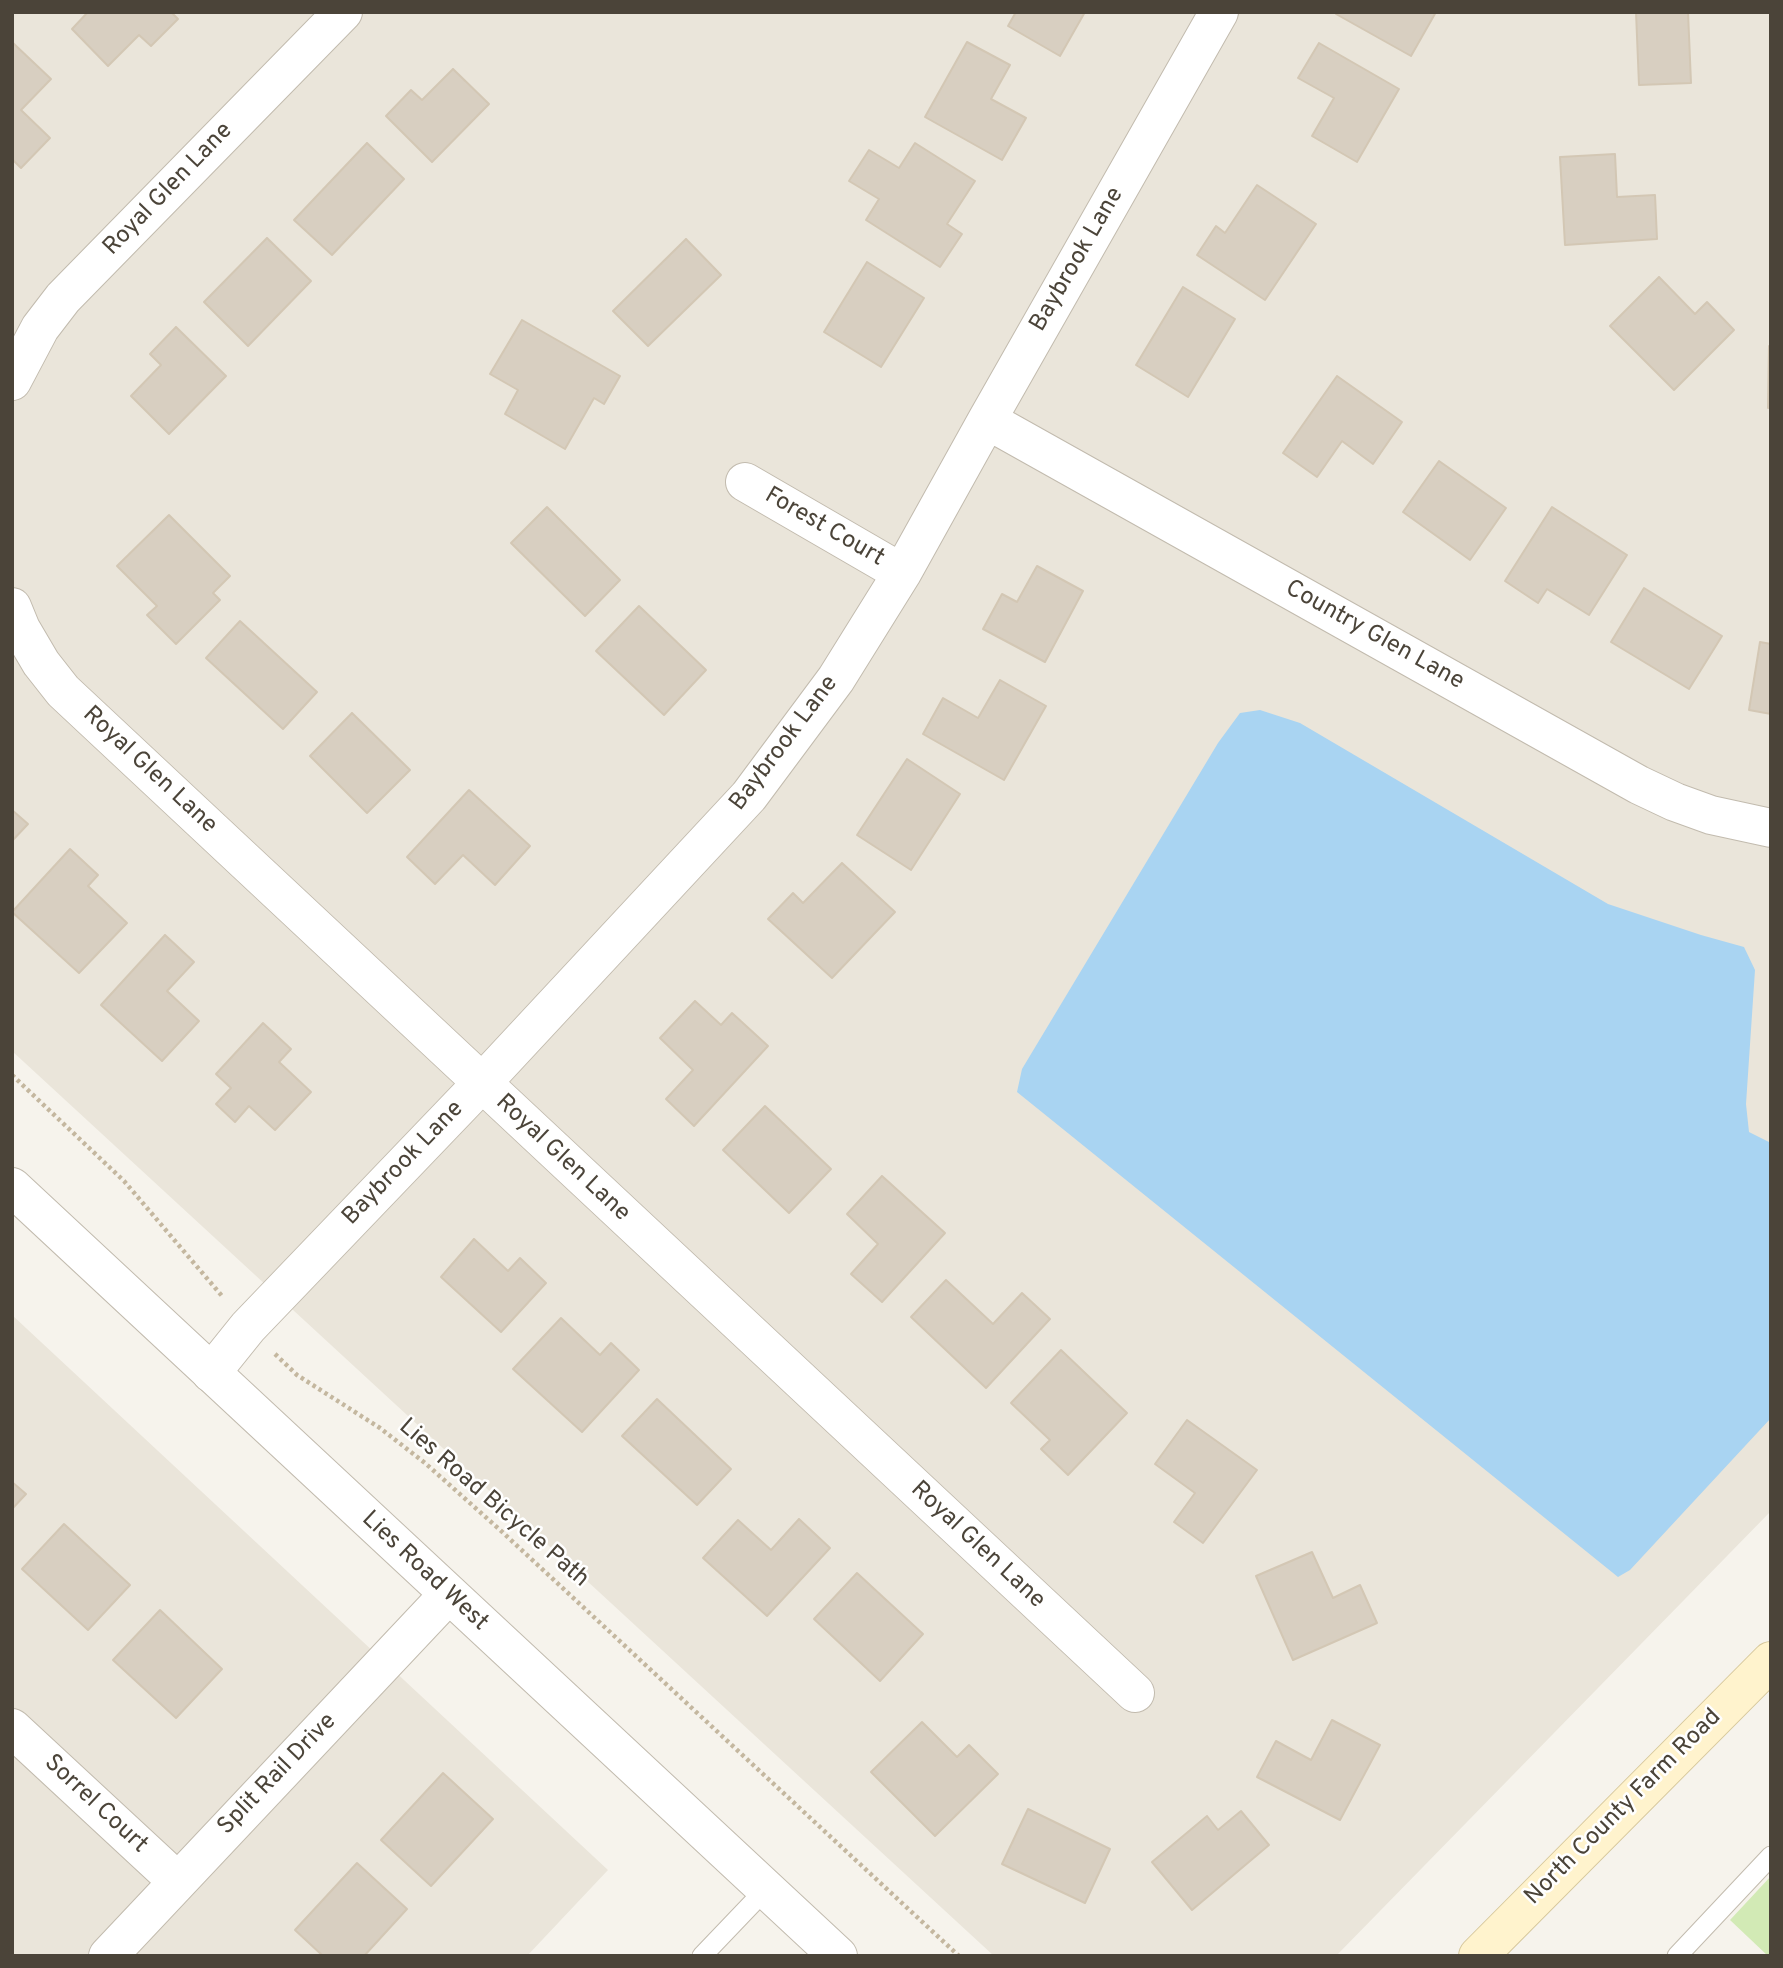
<!DOCTYPE html>
<style>
body{margin:0}
#map{position:relative;width:1783px;height:1968px;overflow:hidden;background:#f6f3ec;font-family:Overpass,sans-serif}
canvas{display:block}
.frame{position:absolute;inset:0;border:14px solid #4b4439;pointer-events:none}
</style>
<div id="map">
<canvas width="1783" height="1968"></canvas>
<div class="frame"></div>
</div>
<script>
const g = document.querySelector('canvas').getContext('2d');
g.lineJoin = 'round';
function fillPath(path, color) { g.fillStyle = color; g.fill(path, 'evenodd'); }
const toPath = rows => new Path2D(rows.map(r => 'M' + r).join(''));
function trace(path, color, width, dash) { g.strokeStyle = color; g.lineWidth = width; g.lineCap = dash ? 'butt' : 'round'; g.setLineDash(dash || []); g.stroke(path); }
function write(font, color, halo, rows, align = 'center') {
  g.font = font + ' Overpass,sans-serif'; g.lineWidth = 5; g.setLineDash([]); g.textBaseline = 'middle'; g.strokeStyle = halo; g.fillStyle = color; for (const [text, x, y, turn = 0] of rows) {
    g.save(); g.translate(x, y); g.rotate((+turn || 0) * Math.PI / 180); g.textAlign = isNaN(turn) ? turn : align; if (halo) g.strokeText(text, 0, 0); g.fillText(text, 0, 0); g.restore();
  }
}
fillPath(toPath([
 [12,12,1771,12,1771,1511,1336,1956,994,1956,12,1051],
 [12,1315,608,1870,527,1956,12,1956]
]), '#eae5da');
fillPath(toPath([
 [1771,1876,1771,1956,1768,1956,1730,1920]
]), '#d2eab5');
fillPath(toPath([
 [1260,710,1300,723,1608,904,1701,935,1744,947,1755,970,1746,1104,1749,1132,1771,1143,1771,1418,1630,1570,1618,1577,1017,1092,1022,1069,1218,743,1240,713]
]), '#a9d4f2');
const building = toPath([
 [88,12,171,12,178,19,151,46,139,35,108,66,72,29,88,12],
 [1016,12,1085,12,1060,56,1008,26,1016,12],
 [1337,12,1436,12,1411,56,1336,14,1337,12],
 [1636,12,1688,12,1691,83,1639,85,1636,12],
 [967,42,1010,65,991,99,1026,118,1002,160,925,117,967,42],
 [13,43,51,79,21,110,50,138,21,168,12,159,13,43],
 [1319,43,1399,89,1357,162,1312,136,1334,98,1298,78,1319,43],
 [453,69,489,104,432,162,386,116,411,90,422,100,453,69],
 [367,143,404,179,332,255,294,220,367,143],
 [915,143,975,181,947,224,962,234,940,267,866,220,879,199,849,181,869,150,899,168,915,143],
 [1615,154,1617,197,1655,195,1657,239,1565,245,1560,157,1615,154],
 [1257,185,1316,224,1265,300,1197,255,1216,226,1225,233,1257,185],
 [267,238,311,281,248,346,204,302,267,238],
 [686,239,721,275,648,346,613,311,686,239],
 [867,262,924,298,881,367,824,332,867,262],
 [1659,277,1695,314,1707,302,1734,330,1674,390,1610,326,1659,277],
 [1183,287,1235,319,1188,397,1136,365,1183,287],
 [522,320,620,376,604,404,594,398,565,449,505,414,518,390,490,374,522,320],
 [176,327,226,376,169,434,131,396,161,365,150,354,176,327],
 [1769,346,1771,346,1771,408,1768,408,1769,346],
 [1337,376,1402,422,1373,464,1342,441,1317,477,1283,453,1337,376],
 [1439,461,1506,508,1470,560,1403,512,1439,461],
 [547,507,620,580,585,616,511,543,547,507],
 [1552,507,1627,555,1589,615,1547,589,1538,603,1505,581,1552,507],
 [169,515,230,576,213,593,220,600,176,644,147,615,157,606,117,566,169,515],
 [1037,566,1083,591,1045,662,983,629,1002,594,1017,602,1037,566],
 [1644,588,1722,636,1689,689,1611,642,1644,588],
 [639,606,706,670,664,715,596,651,639,606],
 [240,621,317,692,283,729,206,658,240,621],
 [1760,642,1771,644,1771,714,1749,710,1760,642],
 [1000,680,1046,706,1004,780,923,734,943,698,978,718,1000,680],
 [352,713,410,770,367,813,310,756,352,713],
 [907,759,960,794,911,870,857,835,907,759],
 [469,790,530,846,495,885,463,855,435,884,407,857,469,790],
 [12,810,28,824,12,841,12,810],
 [70,849,98,875,88,886,127,923,79,973,12,912,70,849],
 [842,863,895,912,832,978,768,919,793,893,803,903,842,863],
 [165,935,194,962,167,991,199,1021,162,1061,101,1005,165,935],
 [695,1001,721,1025,732,1013,768,1046,694,1126,666,1099,693,1070,660,1038,695,1001],
 [263,1023,291,1049,279,1062,311,1092,275,1130,249,1106,235,1122,216,1104,231,1088,216,1074,263,1023],
 [765,1106,831,1169,789,1213,723,1150,765,1106],
 [882,1176,945,1233,882,1302,851,1274,878,1244,847,1214,882,1176],
 [474,1239,508,1271,520,1258,546,1283,501,1332,441,1277,474,1239],
 [946,1280,993,1324,1022,1293,1050,1319,986,1388,911,1317,946,1280],
 [561,1318,600,1355,611,1343,639,1370,582,1432,513,1369,561,1318],
 [1061,1350,1127,1413,1068,1475,1041,1449,1050,1440,1011,1403,1061,1350],
 [657,1399,731,1469,697,1505,622,1436,657,1399],
 [1187,1420,1257,1470,1203,1543,1174,1522,1195,1493,1155,1464,1187,1420],
 [12,1482,26,1494,12,1509,12,1482],
 [799,1519,830,1548,767,1616,703,1558,738,1520,771,1550,799,1519],
 [64,1524,130,1585,88,1630,22,1569,64,1524],
 [1312,1552,1333,1598,1360,1585,1377,1623,1293,1660,1256,1576,1312,1552],
 [857,1573,923,1634,880,1681,814,1619,857,1573],
 [160,1610,222,1669,176,1718,113,1660,160,1610],
 [1332,1720,1380,1745,1340,1820,1257,1777,1276,1741,1311,1760,1332,1720],
 [922,1722,957,1757,969,1745,998,1774,935,1836,871,1772,922,1722],
 [443,1773,493,1819,431,1886,381,1840,443,1773],
 [1028,1809,1110,1849,1085,1903,1002,1864,1028,1809],
 [1241,1811,1269,1845,1192,1910,1152,1862,1207,1816,1218,1830,1241,1811],
 [357,1863,407,1909,364,1956,323,1956,295,1930,357,1863]
]);
fillPath(building, '#d8cfc1');
trace(building, '#d3c7b4', 2);
const service = toPath([
 [702,1956,766,1889],
 [1677,1956,1771,1856]
]);
const minor = toPath([
 [12,381,40,328,63,298,343,12],
 [987,420,1639,785,1675,802,1711,815,1771,828],
 [745,482,902,573],
 [12,607,21,629,41,663,63,691,1135,1693],
 [211,1373,248,1327,481,1084,749,796,836,679,902,573,987,420,1219,12],
 [12,1728,177,1881],
 [108,1956,448,1595]
]);
const tertiary = toPath([
 [12,1187,838,1956]
]);
const secondary = toPath([
 [1478,1956,1771,1661]
]);
trace(service, '#c2bbae', 21);
trace(minor, '#c2bbae', 40);
trace(tertiary, '#c2bbae', 40);
trace(secondary, '#d6c79b', 40);
trace(toPath([
 [12,1075,124,1181,222,1296],
 [275,1354,297,1375,380,1428,425,1463,499,1529,959,1956]
]), '#c4b79f', 4.5, [3.5, 3.5]);
trace(service, '#fff', 19);
trace(minor, '#fff', 38);
trace(tertiary, '#fff', 38);
trace(secondary, '#fff3cd', 38);
write('24px', '#4b4439', '#fff', [
 ["Royal Glen Lane",169,190,-46],
 ["Baybrook Lane",1078,260,-60],
 ["Forest Court",824,528,30],
 ["Country Glen Lane",1374,636,29],
 ["Baybrook Lane",785,744,-53],
 ["Royal Glen Lane",149,771,43],
 ["Royal Glen Lane",562,1159,43],
 ["Baybrook Lane",404,1164,-46],
 ["Lies Road Bicycle Path",493,1504,41],
 ["Royal Glen Lane",977,1546,43],
 ["Lies Road West",424,1572,43],
 ["Split Rail Drive",278,1775,-46],
 ["Sorrel Court",95,1805,43],
 ["North County Farm Road",1624,1808,-45]
]);
</script>
